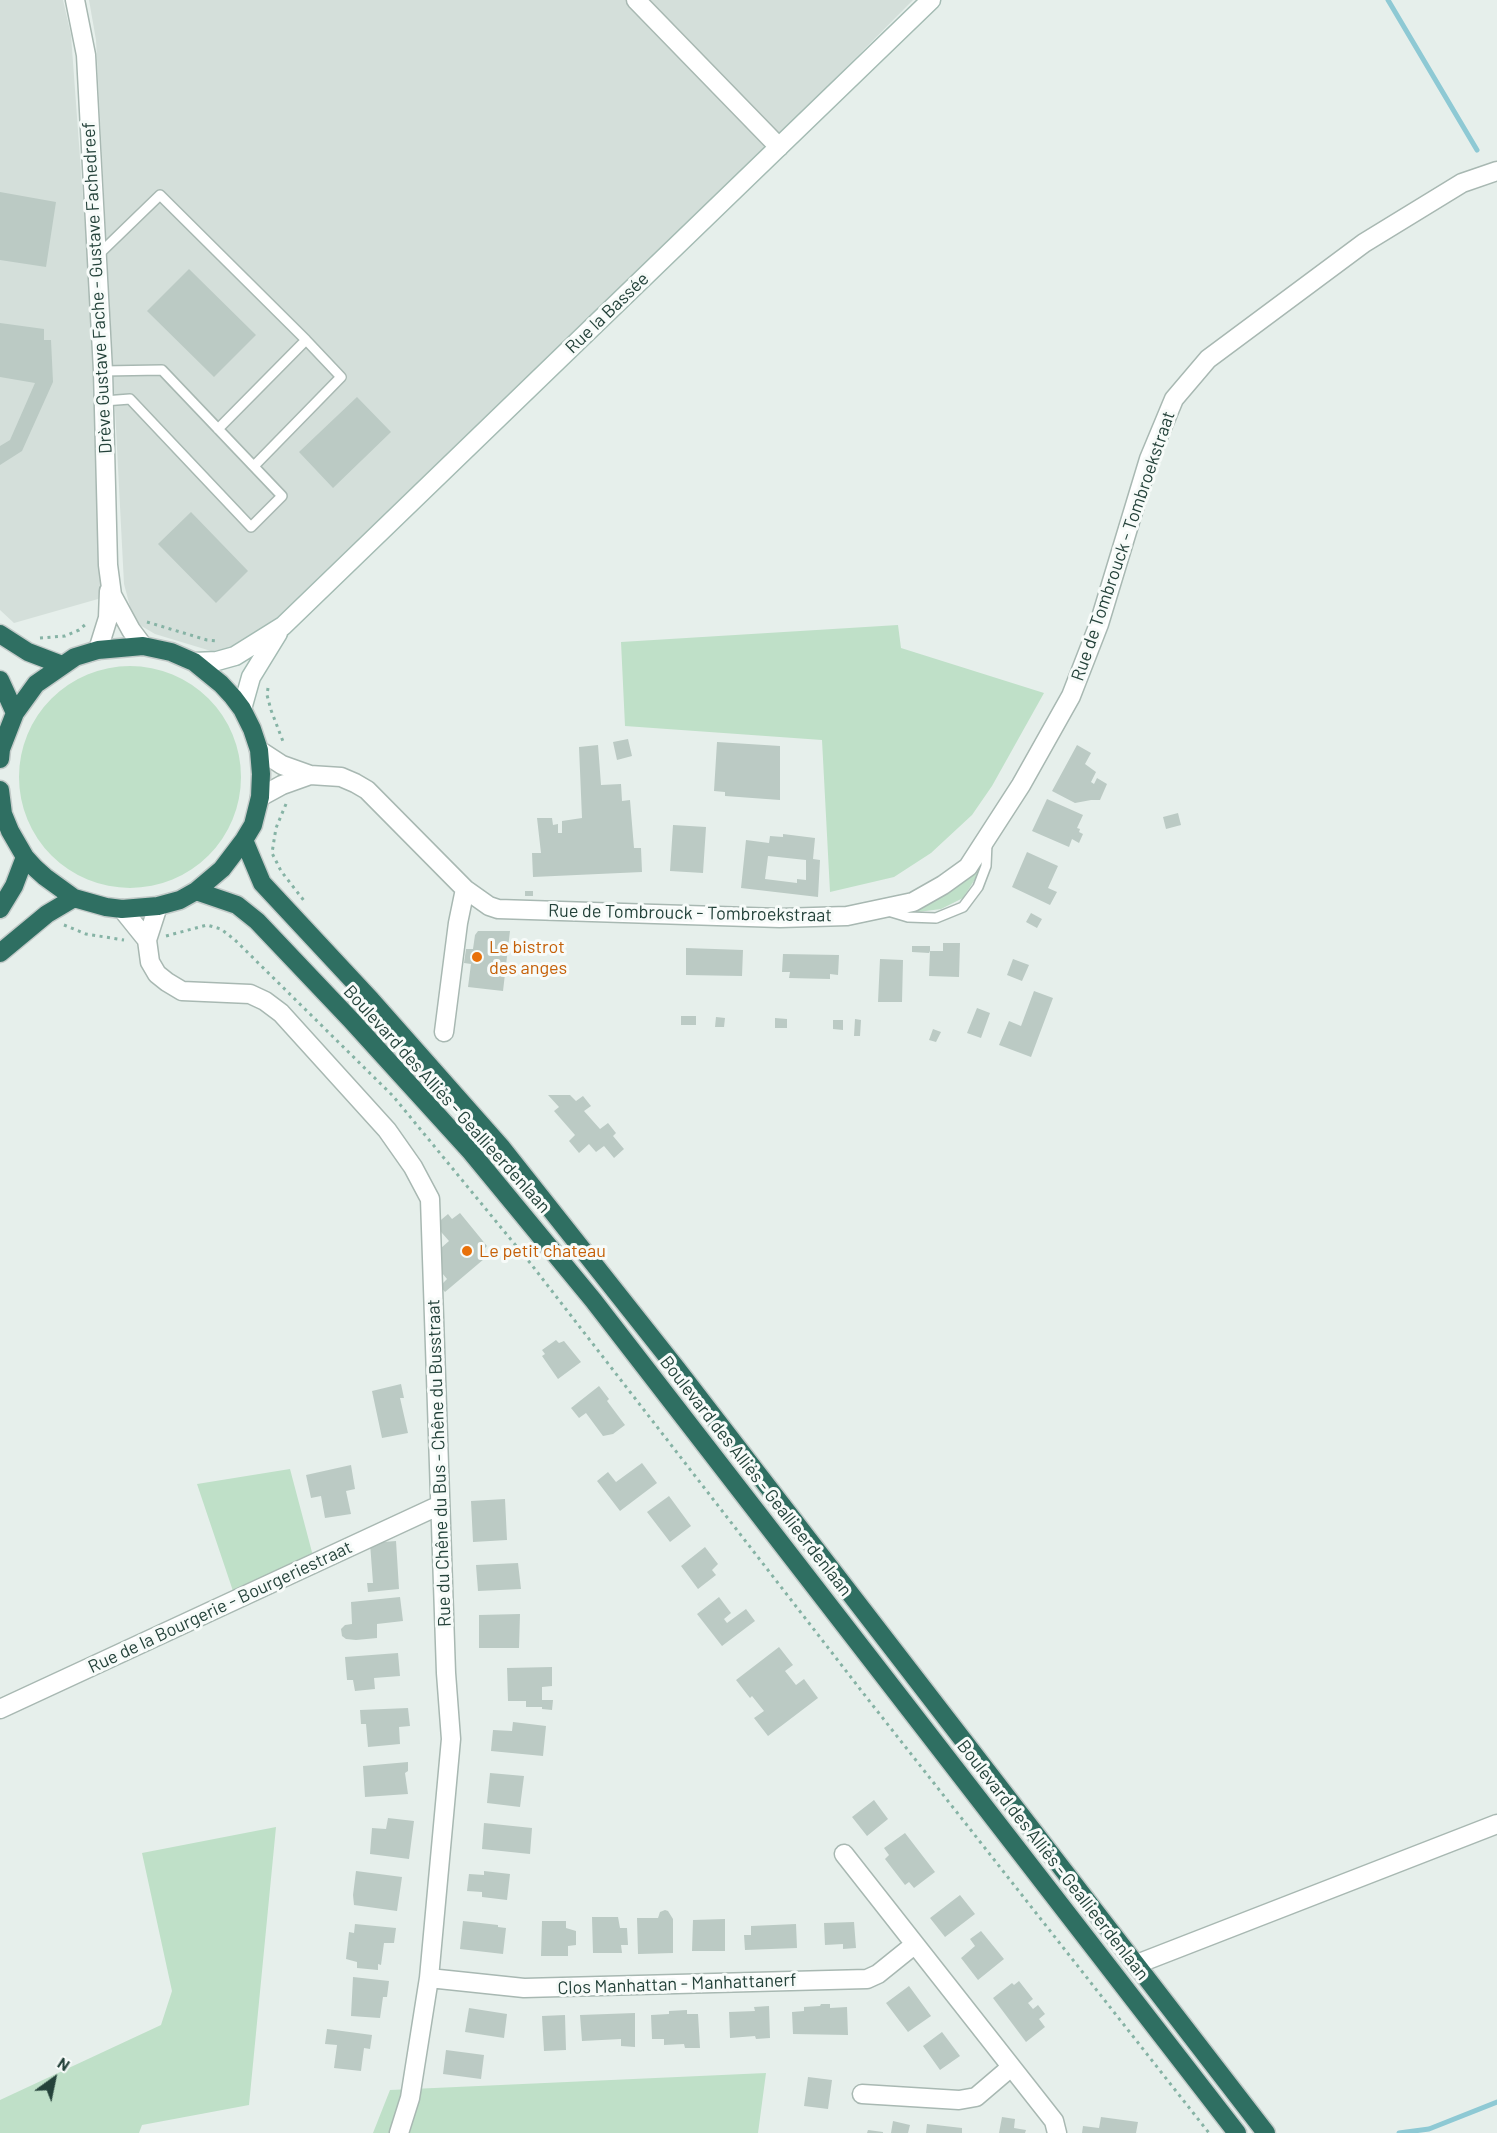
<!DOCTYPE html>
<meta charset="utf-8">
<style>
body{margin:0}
#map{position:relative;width:1497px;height:2133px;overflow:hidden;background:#e6efeb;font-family:Barlow,sans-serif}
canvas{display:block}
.north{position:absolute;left:24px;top:2049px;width:60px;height:60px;-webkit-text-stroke:4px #f7fbf9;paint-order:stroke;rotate:33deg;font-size:16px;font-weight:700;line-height:24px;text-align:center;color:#24423a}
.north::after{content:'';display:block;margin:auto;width:21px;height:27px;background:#24423a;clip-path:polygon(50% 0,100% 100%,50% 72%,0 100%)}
</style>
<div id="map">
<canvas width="1497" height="2133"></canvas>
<div class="north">N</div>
</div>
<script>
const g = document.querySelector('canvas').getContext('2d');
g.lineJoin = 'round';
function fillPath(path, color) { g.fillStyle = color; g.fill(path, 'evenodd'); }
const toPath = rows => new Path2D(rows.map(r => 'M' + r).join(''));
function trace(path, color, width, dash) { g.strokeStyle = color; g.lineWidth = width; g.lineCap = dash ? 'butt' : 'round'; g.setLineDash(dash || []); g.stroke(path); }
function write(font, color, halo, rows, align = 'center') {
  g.font = font + ' Barlow,sans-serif'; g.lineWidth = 6; g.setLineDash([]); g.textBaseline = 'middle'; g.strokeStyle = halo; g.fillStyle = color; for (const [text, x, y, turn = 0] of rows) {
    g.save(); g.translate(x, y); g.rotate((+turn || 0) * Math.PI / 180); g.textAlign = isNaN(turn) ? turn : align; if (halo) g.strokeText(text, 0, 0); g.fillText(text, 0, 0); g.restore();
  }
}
fillPath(toPath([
 [0,0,63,0,71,35,112,595,14,623,0,610],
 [89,0,913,0,798,116,256,638,234,650,211,651,155,634,138,624,132,614,124,584,96,40]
]), '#d4dfda');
fillPath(toPath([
 [898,625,901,648,1044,693,992,786,972,815,931,853,894,877,830,892,822,740,625,726,621,642],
 '19 777a111 111 0 1 1 222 0a111 111 0 1 1-222 0Z',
 [976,868,980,868,979,873,963,898,941,909,918,912,916,910],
 [290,1469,313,1556,234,1594,197,1484],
 [276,1827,249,2105,142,2125,139,2133,0,2133,0,2100,161,2025,172,1991,142,1853],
 [766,2073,758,2133,373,2133,390,2090]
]), '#bfe0c8');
trace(toPath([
 [1388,0,1477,150],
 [1399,2133,1429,2129,1497,2102]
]), '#8ec9d4', 5);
fillPath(toPath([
 [0,192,56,202,46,267,0,260],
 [189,269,256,335,214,377,147,311],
 [0,323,44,329,44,340,51,340,53,382,22,451,0,465,0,446,10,440,35,383,0,377],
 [357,397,391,432,333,488,299,452],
 [191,512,248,571,216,603,158,544],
 [628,739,632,756,617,760,613,742],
 [717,742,780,746,780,800,725,796,725,792,714,791],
 [598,745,601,785,621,784,622,801,630,800,634,848,641,848,642,872,533,877,532,853,541,853,537,818,552,818,553,825,558,824,558,833,562,833,562,821,582,818,579,747],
 [1077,745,1091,753,1085,764,1096,772,1091,782,1094,784,1097,778,1107,784,1100,800,1091,800,1075,803,1052,791],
 [1047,799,1083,815,1077,828,1080,829,1079,832,1083,834,1079,843,1072,839,1069,847,1032,831],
 [1178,813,1181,825,1166,829,1163,817],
 [673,825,706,827,703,873,670,871],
 [783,834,815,838,813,859,820,860,818,897,741,888,746,840,769,843,770,836,783,837],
 [768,856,806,860,806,880,797,879,797,883,765,879],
 [1027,852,1058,866,1048,888,1057,892,1050,905,1012,887],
 [525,891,533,891,533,896,525,896],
 [1031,913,1042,919,1037,928,1026,922],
 [478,931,510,931,503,991,468,987,471,964,464,963,466,949,473,949,475,935],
 [943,943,960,943,959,977,929,976,930,951,943,951],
 [912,946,930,946,930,951,929,953,912,952],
 [686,948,743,950,742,976,686,975],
 [783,954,839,955,838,975,830,974,830,979,789,978,790,972,782,972],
 [880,959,903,960,902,1002,878,1002],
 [1013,959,1029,965,1022,981,1007,975],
 [1034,991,1053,998,1031,1057,999,1045,1009,1021,1021,1026],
 [977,1008,990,1013,981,1038,967,1033],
 [681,1016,696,1016,696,1025,681,1025],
 [716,1017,725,1018,724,1027,715,1027],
 [775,1018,787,1019,787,1028,775,1028],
 [855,1019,861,1020,860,1036,854,1036],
 [833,1020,843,1020,843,1030,833,1029],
 [933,1029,941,1032,936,1042,929,1040],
 [548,1095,570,1095,576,1101,583,1096,591,1106,584,1111,600,1129,608,1123,616,1133,613,1136,624,1149,614,1158,604,1146,596,1152,589,1144,579,1153,569,1141,575,1135,554,1111,559,1107],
 [460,1213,487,1246,482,1251,485,1255,483,1257,484,1259,445,1292,440,1286,447,1279,433,1262,433,1255,449,1241,435,1225,448,1214,452,1219],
 [556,1340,559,1343,564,1341,581,1362,558,1379,542,1356,545,1354,542,1350],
 [401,1384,404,1398,400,1398,408,1433,382,1438,372,1391],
 [599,1386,609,1399,607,1401,625,1425,613,1434,603,1436,586,1413,579,1418,571,1408],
 [642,1463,657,1483,620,1511,597,1481,608,1472,616,1482],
 [351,1465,355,1489,346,1491,351,1514,325,1518,321,1496,311,1498,306,1475],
 [669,1496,691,1526,670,1542,647,1512],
 [505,1499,507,1540,473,1542,471,1501],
 [396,1541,399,1589,368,1592,367,1583,373,1583,370,1543],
 [705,1547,718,1564,712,1570,716,1575,698,1589,681,1566],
 [518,1563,521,1589,478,1591,476,1565],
 [400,1597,403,1621,377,1624,377,1638,356,1640,346,1639,342,1636,341,1629,345,1625,352,1624,351,1602],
 [719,1597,731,1613,724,1619,727,1623,746,1609,755,1621,722,1646,697,1614],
 [520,1614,519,1648,479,1648,479,1615],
 [779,1647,793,1665,785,1671,796,1685,804,1679,818,1698,768,1736,754,1718,764,1711,752,1696,750,1698,736,1680],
 [398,1653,400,1676,374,1678,375,1689,355,1691,353,1680,347,1680,345,1657],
 [552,1667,552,1686,542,1687,542,1700,553,1700,552,1710,542,1709,542,1707,526,1707,526,1701,508,1701,507,1668],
 [408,1708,410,1726,399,1727,400,1744,368,1747,366,1724,361,1724,360,1710],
 [513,1722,546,1726,543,1756,491,1751,493,1730,512,1731],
 [408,1762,408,1771,405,1773,408,1794,365,1797,363,1766],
 [490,1773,524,1776,520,1807,487,1803],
 [874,1800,888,1819,867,1836,852,1817],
 [388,1818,414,1821,409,1859,370,1854,372,1828,386,1829],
 [484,1823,532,1828,530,1854,482,1849],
 [905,1833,935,1872,914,1888,909,1882,905,1885,885,1859,889,1855,884,1848],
 [356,1871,402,1877,397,1911,354,1905,353,1895],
 [484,1871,510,1874,507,1900,482,1897,482,1892,467,1891,469,1874,484,1875],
 [960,1895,975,1914,945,1937,930,1918],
 [665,1910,668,1911,673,1919,673,1953,638,1954,637,1918,658,1918,660,1912],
 [592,1917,618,1917,620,1928,627,1928,628,1945,621,1945,622,1953,593,1953],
 [725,1919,725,1951,692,1951,693,1920],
 [463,1921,498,1925,498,1927,506,1928,503,1954,460,1949],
 [542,1921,566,1921,566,1928,576,1931,576,1945,568,1946,568,1956,541,1956],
 [854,1922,856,1948,843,1949,843,1944,825,1945,824,1923],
 [355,1924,396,1928,394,1943,384,1943,381,1965,378,1964,378,1970,357,1968,357,1962,346,1959,349,1932,354,1933],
 [796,1924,797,1948,745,1950,744,1935,751,1935,751,1926],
 [981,1931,1004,1959,978,1980,961,1958,975,1946,970,1939],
 [353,1977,389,1981,387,1997,383,1997,380,2018,351,2016],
 [1019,1981,1033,1999,1028,2003,1033,2009,1038,2005,1045,2014,1039,2019,1045,2027,1026,2042,993,1998,1012,1983,1014,1985],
 [909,1986,931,2016,908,2032,886,2003],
 [821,2004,830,2004,830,2008,847,2007,848,2035,793,2034,792,2012,804,2011,804,2007,820,2006],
 [769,2006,770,2038,756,2039,755,2036,730,2038,729,2012,755,2011,754,2007],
 [469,2008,507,2014,504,2038,465,2032],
 [687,2010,687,2014,698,2014,700,2048,685,2048,684,2044,664,2045,664,2039,652,2039,651,2015,669,2014,669,2011],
 [635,2013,635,2047,621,2046,621,2039,582,2041,580,2015],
 [565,2015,566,2050,544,2051,542,2016],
 [327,2029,372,2035,370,2049,364,2048,361,2071,334,2068,337,2045,325,2044],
 [942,2032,960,2056,940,2070,923,2046],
 [446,2050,484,2055,481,2079,443,2074],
 [808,2077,832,2080,828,2109,804,2106],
 [1002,2117,1015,2119,1014,2128,1026,2130,1025,2133,999,2133],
 [1101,2117,1138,2122,1136,2133,1082,2133,1083,2126,1099,2128],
 [893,2121,910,2125,908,2133,891,2133],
 [927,2124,962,2128,962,2133,926,2133],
 [868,2130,883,2132,883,2133,867,2133]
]), '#bbcac4');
const lane = toPath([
 [97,256,160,195,306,340,341,377,254,466],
 [103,371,162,370,282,496,251,527,130,399,104,401],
 [218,429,306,340],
 [888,911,908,917,936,918,963,907,978,887,986,866,987,843]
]);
const street = toPath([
 [75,0,86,55,103,371,108,565,112,595,131,630,143,646],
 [636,0,779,147],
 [98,650,108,618,109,591],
 [259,750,282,765,310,775],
 [260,797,282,785,310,775,341,777,355,783,367,790,465,889,489,906,498,909,780,918,847,916,913,902,943,885,968,867,1021,785,1071,696,1099,624,1149,459,1174,399,1208,359,1364,243,1462,183,1497,171],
 [158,906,147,940,150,962,157,974,167,982,182,991,250,994,265,1001,281,1013,387,1130,413,1167,430,1199,446,1673,451,1739,429,1978,410,2098,399,2133],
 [122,909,147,940],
 [444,1032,458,923,465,889],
 [0,1709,440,1505],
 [844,1854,1054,2121,1057,2133],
 [1137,1964,1497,1824],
 [429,1978,524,1988,867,1979,878,1974,914,1945],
 [862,2094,959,2100,976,2097,1010,2068]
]);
const secondary = toPath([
 [194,662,217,661,235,656,283,626,931,0],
 [242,709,251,677,278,633]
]);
const highway = toPath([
 [0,634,28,652,62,665],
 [0,680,15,713],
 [0,759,1,749,15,713,36,684,75,657,98,650,143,646,171,652,194,662,221,684,233,697,242,709,252,729,259,750,261,774,260,797,253,825,244,840,222,869,196,891,180,900,158,906,122,909,106,907,74,898,45,877,35,868,25,857,10,831,3,814,0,790],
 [244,840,262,883,371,1000,502,1148,677,1369,1266,2133],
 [196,891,237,905,257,921,351,1020,471,1152,593,1300,1237,2133],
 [0,909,14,886,25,857],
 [0,953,47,914,74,898]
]);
trace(lane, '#a8b8b2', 12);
trace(street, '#a8b8b2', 21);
trace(secondary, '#a4bbb3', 21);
trace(highway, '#c2cac8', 21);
trace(toPath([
 [147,622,207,640,218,641],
 [40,638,65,636,79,630,86,624],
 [268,688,267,695,271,710,284,744],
 [286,804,276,828,272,853,281,871,305,902],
 [64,925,86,934,124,940],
 [166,936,207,925,221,929,235,940,393,1096,531,1264,867,1698,1209,2133]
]), '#86b3a5', 3, [3, 4.5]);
trace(lane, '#fff', 9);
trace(street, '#fff', 18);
trace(secondary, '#fff', 18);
trace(highway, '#2f6f62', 18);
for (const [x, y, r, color] of [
 [477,957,6,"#e8710a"],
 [467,1251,6,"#e8710a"]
]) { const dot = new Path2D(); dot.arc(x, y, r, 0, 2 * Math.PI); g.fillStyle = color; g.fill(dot); trace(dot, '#f7fbf9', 2); }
write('18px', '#24423a', '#f7fbf9', [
 ["Drève Gustave Fache - Gustave Fachedreef",97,288,-93],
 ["Rue la Bassée",607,313,-44],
 ["Rue de Tombrouck - Tombroekstraat",1123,546,-71],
 ["Rue de Tombrouck - Tombroekstraat",690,913,1],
 ["Boulevard des Alliés - Geallieerdenlaan",447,1099,48],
 ["Rue du Chêne du Bus - Chêne du Busstraat",439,1463,-92],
 ["Boulevard des Alliés - Geallieerdenlaan",756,1476,52],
 ["Rue de la Bourgerie - Bourgeriestraat",220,1607,-25],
 ["Boulevard des Alliés - Geallieerdenlaan",1053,1860,52],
 ["Clos Manhattan - Manhattanerf",677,1984,-2]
]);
write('18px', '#c56008', '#f7fbf9', [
 ["Le bistrot",489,947],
 ["des anges",489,968],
 ["Le petit chateau",479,1251]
], 'left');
</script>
